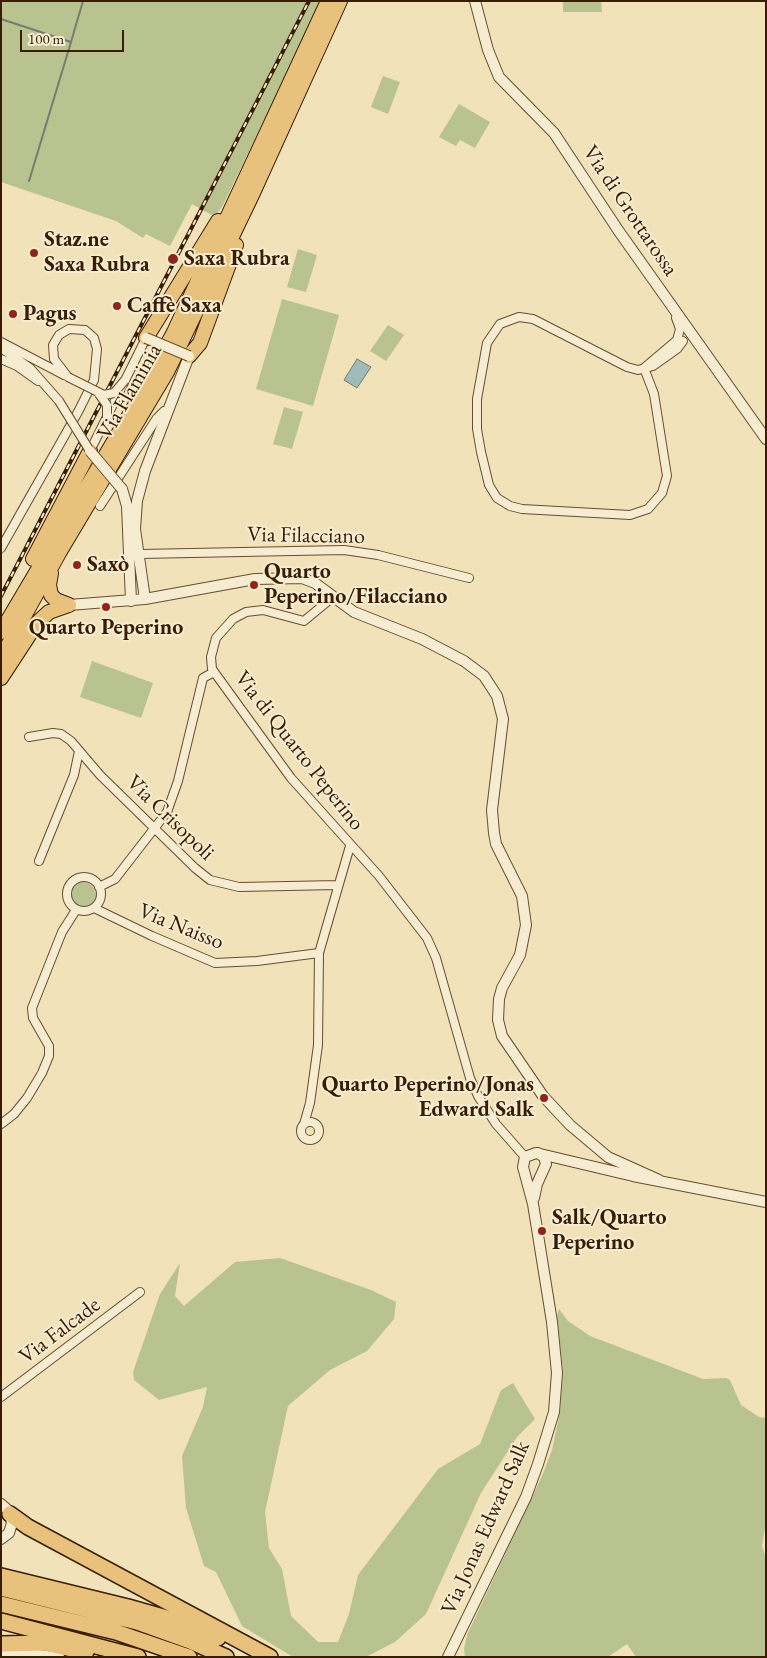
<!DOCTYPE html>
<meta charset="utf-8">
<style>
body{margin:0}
#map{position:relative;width:767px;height:1658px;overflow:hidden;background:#f1e2b9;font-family:"EB Garamond",serif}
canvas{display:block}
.frame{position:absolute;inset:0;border:2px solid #391d02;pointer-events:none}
.scale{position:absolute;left:20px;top:30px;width:104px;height:22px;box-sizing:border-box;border:2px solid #391d02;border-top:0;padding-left:6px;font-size:15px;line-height:18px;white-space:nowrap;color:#391d02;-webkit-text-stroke:4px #f6ecd2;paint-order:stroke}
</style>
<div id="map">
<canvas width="767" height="1658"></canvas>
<div class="frame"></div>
<div class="scale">100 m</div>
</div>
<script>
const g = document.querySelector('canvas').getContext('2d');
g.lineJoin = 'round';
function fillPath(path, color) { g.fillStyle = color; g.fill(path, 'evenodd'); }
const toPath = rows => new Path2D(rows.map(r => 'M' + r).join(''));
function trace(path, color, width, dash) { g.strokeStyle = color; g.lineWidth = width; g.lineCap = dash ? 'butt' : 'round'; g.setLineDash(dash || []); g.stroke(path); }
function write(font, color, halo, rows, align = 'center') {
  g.font = font + ' "EB Garamond",serif'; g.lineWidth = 4; g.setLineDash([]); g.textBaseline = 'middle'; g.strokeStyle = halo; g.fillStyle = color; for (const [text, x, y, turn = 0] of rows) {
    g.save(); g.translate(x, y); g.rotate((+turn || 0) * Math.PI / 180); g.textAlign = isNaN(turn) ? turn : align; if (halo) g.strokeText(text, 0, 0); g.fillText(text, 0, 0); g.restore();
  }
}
fillPath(toPath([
 [1,1,322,1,223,205,215,217,192,204,170,246,146,234,143,238,116,221,1,182],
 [563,1,601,1,602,12,563,12],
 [383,76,400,82,388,114,371,107],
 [459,104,490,122,475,148,460,140,456,146,439,137],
 [298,249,317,255,306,292,287,287],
 [282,299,339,315,313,406,256,389],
 [388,325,404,335,386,361,370,351],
 [284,407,303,412,292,449,273,444],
 [92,661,153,683,141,718,80,697],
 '70 895a13 13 0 1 1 26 0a13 13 0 1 1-26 0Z',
 [280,1258,371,1290,396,1302,394,1319,367,1351,330,1370,288,1406,265,1512,269,1548,282,1569,291,1616,318,1642,338,1642,349,1614,358,1575,438,1469,480,1444,501,1390,513,1383,535,1419,517,1437,481,1493,426,1614,395,1642,366,1657,293,1657,242,1626,216,1572,204,1566,186,1508,182,1456,203,1407,207,1387,159,1400,134,1380,133,1372,160,1294,180,1263,175,1296,184,1306,235,1262],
 [559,1309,568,1321,590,1336,703,1379,726,1378,730,1380,741,1405,759,1417,766,1418,766,1522,762,1546,766,1558,766,1657,636,1657,627,1644,608,1657,465,1657,464,1649,467,1635,542,1476,552,1450,560,1412,563,1371,557,1316]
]), '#b9c390');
const water = toPath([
 [357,359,371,367,357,388,344,380,357,359]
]);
fillPath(water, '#9fbbba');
trace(water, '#767c70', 1);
trace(toPath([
 [1,19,71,42,29,181],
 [71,42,83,1]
]), '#767c70', 2);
const minor = toPath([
 [1,342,64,375],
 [1,348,30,368,59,401],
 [1,359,17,366,38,381],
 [644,368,654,394,667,476,662,493,648,509,630,515,522,509,510,506,497,498,489,485,481,452,477,429,477,399,487,343,500,324,519,317,533,319,627,367,638,370,653,366,677,349,683,341],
 [644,368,677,340,680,329,676,318],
 [90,451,146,338],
 [100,506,157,418,164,411,167,411],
 [1,548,78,412,94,380,97,349,94,338,85,330,69,329,59,335,53,345,54,359,68,377],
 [140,554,344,550,378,555,469,578],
 [333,597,304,621,263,610,246,612,233,619,216,638,211,657,212,669,291,778,379,876,427,938,436,958,470,1078,478,1096,496,1124,525,1157],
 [29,737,53,733,61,734,71,741,100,775,195,868,210,880,239,887,337,885],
 [39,861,74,775,79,751],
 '67 894a17 17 0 1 1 34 0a17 17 0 1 1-34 0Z',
 [99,887,115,879,167,812,178,781,203,678,214,672],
 [94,908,152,936,215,963,257,961,319,953],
 '301 1131a9 9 0 1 1 18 0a9 9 0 1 1-18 0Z',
 [1,1124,14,1114,27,1098,42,1073,49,1056,49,1046,33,1018,32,1008,62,932,76,910],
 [304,1124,310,1103,318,1045,319,953,350,846],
 [1,1397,140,1292],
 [1,1655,27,1652,60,1657]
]);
const tertiary = toPath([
 [475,1,488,50,499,77,554,133,618,230,766,439],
 [122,489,127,506,131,601],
 [145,599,135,529,137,501,145,471,189,356],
 [69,605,145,599,255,579,302,578,315,583,354,612,422,639,464,661,484,676,497,696,503,719,492,810,494,833,496,844,522,896,526,925,520,955,502,988,499,999,498,1020,502,1036,543,1096,570,1125,608,1157,659,1180],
 [534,1198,537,1184,546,1164,544,1157,538,1153],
 [1,1504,9,1511,12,1523,9,1533,1,1539],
 [448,1657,526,1497,538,1464,554,1412,557,1373,552,1322,533,1204,523,1167,525,1157,536,1153,633,1176,766,1202]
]);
const trunk = toPath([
 [146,338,218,221],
 [189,356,200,343,236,245],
 [33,559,90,451],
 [51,573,49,585,51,595,56,600,69,605],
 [1,632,133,409,174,332,328,1],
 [1,658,59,553,167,372,252,195,340,1],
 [1,678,37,623,49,612,69,605]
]);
const motorway = toPath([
 [10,1514,28,1527,270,1657],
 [1,1576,128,1607,163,1617,218,1638],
 [1,1588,137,1622,190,1641,226,1657],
 [1,1604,116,1632,189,1657],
 [1,1621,138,1657],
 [1,1644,44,1643,86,1652]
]);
trace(minor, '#674e30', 10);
trace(tertiary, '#674e30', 12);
trace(trunk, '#391d02', 16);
trace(motorway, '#391d02', 18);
trace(minor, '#f6ecd2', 8);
trace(tertiary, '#f6ecd2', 10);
trace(trunk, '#e8c17c', 14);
trace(motorway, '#e8c17c', 15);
const rail = toPath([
 [1,596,309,1]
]);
trace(rail, '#391d02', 4);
trace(rail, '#f6ecd2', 2, [5.5]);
const minorBridge = toPath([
 [68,377,104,395,114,393,125,380],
 [99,394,107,405,107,418],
 [59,401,90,451]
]);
const tertiaryBridge = toPath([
 [146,338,189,356],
 [90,451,122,489]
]);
trace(minorBridge, '#674e30', 10, []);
trace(tertiaryBridge, '#674e30', 12, []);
trace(minorBridge, '#f6ecd2', 8);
trace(tertiaryBridge, '#f6ecd2', 10);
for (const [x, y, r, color] of [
 [34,253,5,"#8f2418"],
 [173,259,6,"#8f2418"],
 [117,306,5,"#8f2418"],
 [13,314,5,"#8f2418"],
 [77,565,5,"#8f2418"],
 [254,585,5,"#8f2418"],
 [106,607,5,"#8f2418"],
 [544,1098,5,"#8f2418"],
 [542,1231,5,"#8f2418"]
]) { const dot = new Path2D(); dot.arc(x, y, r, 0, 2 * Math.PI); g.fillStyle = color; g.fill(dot); trace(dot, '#f6ecd2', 2); }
write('22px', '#391d02', '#f6ecd2', [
 ["Via di Grottarossa",630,211,56],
 ["Via Flaminia",130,392,-60],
 ["Via Filacciano",306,536,1],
 ["Via di Quarto Peperino",299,751,52],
 ["Via Crisopoli",170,818,44],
 ["Via Naisso",181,927,22],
 ["Via Falcade",60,1331,-37],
 ["Via Jonas Edward Salk",486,1528,-66]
]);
write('bold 22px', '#391d02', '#f6ecd2', [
 ["Staz.ne",44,240],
 ["Saxa Rubra",44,265],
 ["Saxa Rubra",184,259],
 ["Caffè Saxa",127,306],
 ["Pagus",23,314],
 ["Saxò",87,565],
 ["Quarto",264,572],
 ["Peperino/Filacciano",264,597],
 ["Quarto Peperino",106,628,"center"],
 ["Quarto Peperino/Jonas",534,1085,"right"],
 ["Edward Salk",534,1110,"right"],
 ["Salk/Quarto",552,1218],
 ["Peperino",552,1243]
], 'left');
</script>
